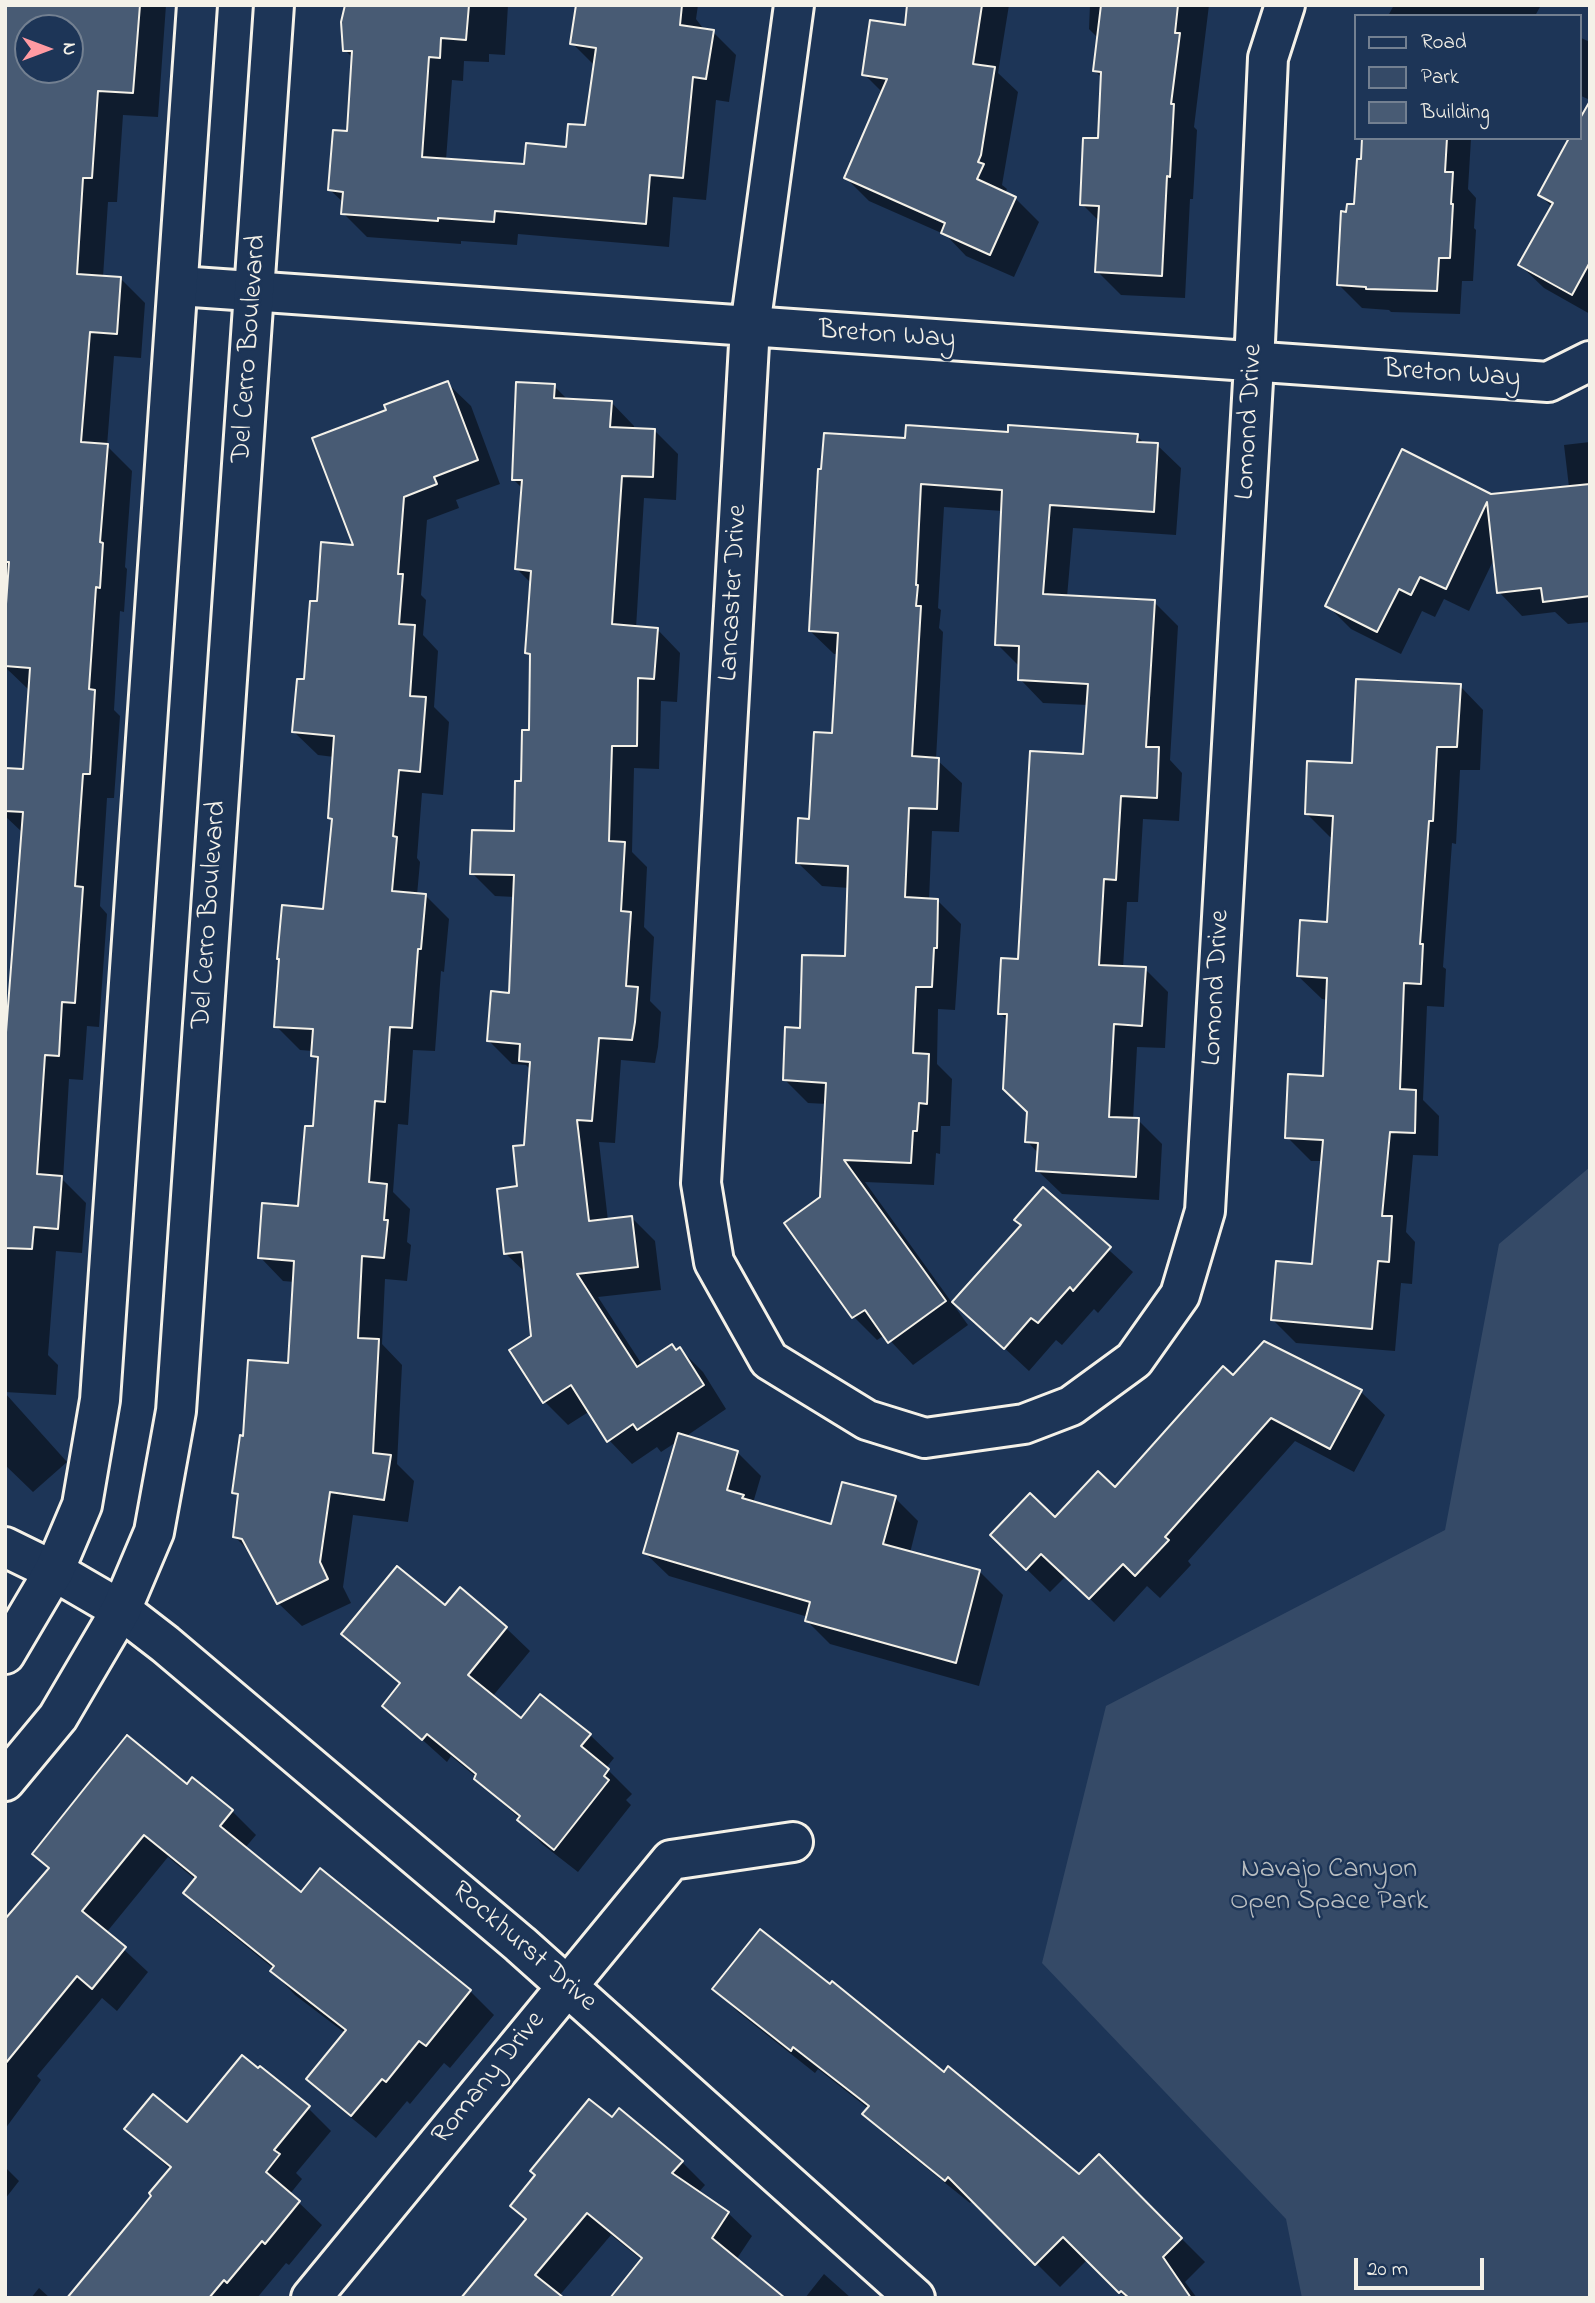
<!DOCTYPE html>
<style>
body{margin:0}
#map{position:relative;width:1595px;height:2303px;overflow:hidden;background:#1d3557;font-family:"Indie Flower",sans-serif}
canvas{display:block}
.frame{position:absolute;inset:0;border:7px solid #f4f1e8;pointer-events:none}
.legend{position:absolute;left:1354px;top:14px;width:228px;height:126px;box-sizing:border-box;background:#1d3557;border:2px solid #738091;margin:0;padding:9px 12px;list-style:none;font-size:21px;color:#f4f1e8}
.legend li{display:flex;align-items:center;gap:14px;height:35px}
.legend b{width:35px;border:2px solid #738091}
.north{position:absolute;left:14px;top:14px;width:70px;height:70px;box-sizing:border-box;background:#1d3557;border:2px solid #738091;border-radius:50%;rotate:90deg;font-size:19px;font-weight:700;line-height:28px;text-align:center;color:#f4f1e8}
.north::after{content:'';display:block;margin:auto;width:24px;height:32px;background:#ff9aa2;clip-path:polygon(50% 0,100% 100%,50% 72%,0 100%)}
.scale{position:absolute;left:1354px;top:2258px;width:130px;height:32px;box-sizing:border-box;border:4px solid #f4f1e8;border-top:0;padding-left:9px;font-size:21px;line-height:24px;white-space:nowrap;color:#f4f1e8;-webkit-text-stroke:5px #1d3557;paint-order:stroke}
</style>
<div id="map">
<canvas width="1595" height="2303"></canvas>
<div class="frame"></div>
<ul class="legend">
<li><b style="height:9px;background:#1d3557"></b>Road</li>
<li><b style="height:19px;background:#354a67"></b>Park</li>
<li><b style="height:19px;background:#485b74"></b>Building</li>
</ul>
<div class="north">N</div>
<div class="scale">20 m</div>
</div>
<script>
const g = document.querySelector('canvas').getContext('2d');
g.lineJoin = 'round';
function fillPath(path, color) { g.fillStyle = color; g.fill(path, 'evenodd'); }
const toPath = rows => new Path2D(rows.map(r => 'M' + r).join(''));
function trace(path, color, width, dash) { g.strokeStyle = color; g.lineWidth = width; g.lineCap = dash ? 'butt' : 'round'; g.setLineDash(dash || []); g.stroke(path); }
function write(font, color, halo, rows, align = 'center') {
  g.font = font + ' "Indie Flower",sans-serif'; g.lineWidth = 5; g.setLineDash([]); g.textBaseline = 'middle'; g.strokeStyle = halo; g.fillStyle = color; for (const [text, x, y, turn = 0] of rows) {
    g.save(); g.translate(x, y); g.rotate((+turn || 0) * Math.PI / 180); g.textAlign = isNaN(turn) ? turn : align; if (halo) g.strokeText(text, 0, 0); g.fillText(text, 0, 0); g.restore();
  }
}
fillPath(toPath([
 [1590,1167,1590,2298,1302,2298,1286,2219,1042,1963,1106,1706,1445,1530,1499,1244]
]), '#354a67');
fillPath(toPath([
 [5,5,166,5,158,117,123,115,117,202,108,202,103,277,120,278,145,303,141,358,114,356,107,446,132,471,125,567,127,569,124,612,120,611,114,710,120,716,114,798,107,798,100,906,107,914,99,1027,87,1026,83,1080,69,1079,63,1180,86,1203,82,1253,56,1251,48,1355,58,1365,56,1395,5,1392,5,1069,23,833,5,816,5,769,25,770,29,690,5,667,9,585,5,584],
 [28,28,70,28,70,70,28,70],
 [347,5,508,5,505,55,489,54,489,62,464,61,463,81,452,80,446,160,526,166,567,149,587,127,595,66,572,43,577,5,698,5,696,19,705,31,713,32,736,55,729,102,716,100,706,200,673,197,669,247,518,234,517,245,461,241,461,244,367,237,343,213,344,203,330,190,349,133,354,59,345,50],
 [909,5,1009,5,998,73,1018,92,1002,185,1007,189,1005,193,1015,198,1039,222,1014,277,966,256,946,235,869,201,846,178,883,93,864,74,906,27],
 [1090,5,1209,5,1194,127,1197,130,1193,199,1190,199,1185,298,1121,295,1097,271,1100,222,1082,204,1100,140,1102,78,1094,70,1098,38,1089,29],
 [1394,5,1541,5,1535,16,1388,16],
 [1579,37,1590,42,1590,100,1579,95],
 [1590,105,1590,314,1544,288,1520,265,1552,207,1540,195,1579,138],
 [1364,138,1471,139,1468,189,1476,198,1474,228,1476,230,1473,281,1462,281,1460,314,1391,312,1389,310,1362,308,1339,285,1348,214,1356,206],
 [447,383,471,406,500,484,456,500,459,508,427,520,421,595,426,600,423,635,438,651,434,707,449,722,443,795,422,793,417,858,420,862,417,895,425,895,449,919,444,972,441,971,435,1051,413,1050,408,1125,398,1124,393,1192,410,1209,407,1242,411,1245,407,1281,385,1279,382,1344,402,1365,397,1464,414,1481,408,1522,353,1515,343,1587,351,1603,302,1626,278,1603,253,1555,235,1537,240,1498,234,1492,245,1438,290,1364,295,1282,283,1281,260,1257,300,1208,315,1128,320,1063,313,1056,313,1051,300,1050,276,1026,325,911,333,821,329,818,334,757,318,755,294,732,318,603,355,546,388,411],
 [554,386,568,400,611,402,634,426,634,430,655,431,678,454,676,500,644,498,636,628,657,629,680,653,677,702,661,701,659,769,634,768,632,852,647,867,644,927,654,937,650,1001,661,1012,658,1047,655,1063,621,1060,615,1143,599,1142,608,1221,632,1218,655,1241,661,1290,598,1297,643,1366,680,1349,703,1372,726,1409,685,1437,737,1452,761,1476,753,1503,832,1526,895,1498,918,1521,910,1553,979,1571,1003,1595,979,1686,830,1644,807,1621,808,1617,669,1576,645,1553,678,1441,661,1452,657,1447,632,1464,609,1440,590,1411,568,1425,545,1402,511,1351,533,1337,526,1273,505,1253,526,1147,531,1070,526,1065,512,1064,489,1041,511,995,515,897,495,896,472,873,516,833,531,732,532,658,527,653,532,584,517,569,523,489,513,479],
 [1010,434,1137,436,1145,444,1157,445,1181,468,1176,535,1073,528,1067,597,1154,602,1178,626,1170,760,1182,773,1179,821,1143,819,1138,902,1127,902,1123,968,1145,969,1168,992,1165,1048,1137,1047,1133,1120,1138,1120,1162,1144,1159,1200,1062,1194,1038,1171,1039,1154,1027,1141,1029,1113,1009,1022,1000,1013,1020,961,1085,756,1088,705,1043,703,1020,679,1020,667,997,644,1003,511,944,507,938,608,941,610,939,628,943,632,936,759,962,783,959,832,932,831,929,900,937,900,961,924,955,1010,938,1009,937,1064,952,1079,950,1126,941,1126,940,1154,936,1153,934,1185,865,1182,968,1325,913,1365,885,1335,877,1340,854,1317,787,1224,822,1198,827,1104,808,1103,784,1079,802,1030,847,958,849,888,822,886,798,863,834,734,838,654,834,654,810,631,907,440],
 [1590,442,1590,622,1568,624,1555,612,1522,616,1499,592,1495,557,1469,611,1444,599,1435,617,1422,611,1401,654,1351,629,1328,606,1491,495,1569,487,1564,445],
 [1460,686,1483,710,1480,770,1460,770,1456,844,1452,843,1443,967,1446,969,1444,1007,1427,1006,1423,1100,1439,1116,1438,1156,1413,1155,1406,1232,1415,1242,1412,1284,1401,1283,1395,1351,1296,1343,1272,1319,1313,1266,1323,1161,1311,1161,1287,1137,1324,1078,1328,1000,1322,999,1298,976,1329,924,1334,837,1330,837,1306,813,1354,765],
 [1043,1190,1133,1272,1098,1313,1094,1309,1062,1345,1056,1340,1029,1371,955,1302,1023,1226],
 [1265,1343,1361,1392,1385,1415,1354,1472,1295,1441,1188,1561,1191,1565,1160,1598,1147,1586,1114,1622,1066,1576,1050,1592,992,1535,1055,1520,1115,1490,1233,1378],
 [5,1393,67,1462,33,1492,5,1465],
 [445,1608,506,1628,530,1651,492,1697,521,1720,541,1696,590,1735,614,1758,606,1768,632,1794,626,1800,631,1805,578,1872,542,1844,520,1819,476,1779,476,1777,451,1756,447,1762,385,1706,401,1685,344,1634],
 [193,1779,232,1811,256,1835,245,1848,301,1894,321,1870,470,1991,494,2015,450,2068,444,2063,410,2104,407,2101,376,2138,332,2102,308,2078,345,2033,295,1995,272,1971,274,1969,209,1916,185,1893,196,1880,168,1857,106,1933,148,1972,117,2011,102,1998,37,2076,41,2080,5,2129,5,1922,49,1869,34,1854,187,1787],
 [715,1989,944,2074,1079,2176,1099,2156,1205,2262,1185,2282,1197,2298,1126,2298,1087,2260,1060,2287,973,2200,970,2203,888,2137,865,2114,869,2109,818,2069,815,2073,738,2012],
 [308,2108,331,2131,296,2173,302,2179,290,2194,322,2225,289,2265,286,2263,257,2298,70,2298,154,2196,171,2170,126,2129,188,2124],
 [612,2120,682,2162,705,2185,698,2193,728,2213,752,2236,736,2260,643,2261,611,2235,559,2296,464,2298,527,2220,513,2206],
 [5,2167,19,2181,5,2199],
 [824,2274,851,2298,805,2298],
 [39,2288,50,2298,31,2298]
]), '#0007');
const building = toPath([
 [5,5,140,5,133,93,98,91,92,178,83,178,77,274,121,277,117,334,90,332,81,442,108,444,100,542,103,543,100,588,96,587,89,689,95,690,90,774,83,774,75,886,83,887,75,1003,62,1002,59,1056,45,1055,37,1174,62,1176,58,1229,34,1227,32,1249,5,1248,5,1045,23,812,5,811,5,768,23,769,30,668,5,666,5,618,9,562,5,562,5,5],
 [28,28,70,28,70,70,28,70,28,28],
 [345,5,469,5,466,40,441,38,440,58,429,57,422,157,524,164,526,143,566,147,568,124,585,125,596,48,570,44,576,5,682,5,680,25,714,30,706,79,693,77,683,178,650,175,646,224,495,211,494,222,438,218,438,221,341,214,343,192,328,190,333,130,347,131,352,51,343,51,341,22,345,5],
 [907,5,982,5,973,64,995,67,981,155,978,162,984,164,977,179,1016,197,990,255,941,233,945,223,844,178,887,79,862,75,870,20,905,25,907,5],
 [1101,5,1178,5,1175,33,1180,33,1171,104,1174,104,1170,177,1167,176,1162,276,1095,272,1099,206,1080,205,1083,138,1098,138,1101,72,1093,71,1101,5],
 [1590,101,1590,262,1572,295,1518,265,1553,203,1538,195,1569,138,1579,138,1579,120,1590,101],
 [1362,138,1447,138,1445,172,1453,172,1451,204,1453,204,1450,258,1439,258,1437,291,1366,289,1366,287,1337,285,1341,211,1346,212,1347,204,1354,204,1357,159,1361,159,1362,138],
 [448,381,478,460,434,477,437,484,404,497,398,574,403,574,399,624,415,625,410,696,426,697,420,772,399,770,393,836,397,837,392,891,426,894,421,949,418,949,412,1028,390,1027,385,1102,375,1101,369,1182,387,1184,384,1220,388,1220,384,1258,362,1256,358,1338,379,1339,373,1453,391,1455,384,1500,330,1492,320,1562,328,1579,277,1604,242,1539,233,1537,238,1494,232,1493,240,1435,243,1436,248,1360,288,1363,294,1261,258,1258,262,1203,298,1206,305,1126,313,1126,318,1057,311,1056,313,1029,274,1027,279,959,277,959,282,905,323,909,332,819,328,818,334,736,292,732,297,679,304,679,310,601,317,601,321,542,353,545,312,438,386,410,384,405,448,381],
 [516,382,555,384,554,398,612,401,610,427,655,429,653,477,622,476,612,624,658,628,654,679,638,678,637,746,612,746,609,841,625,842,621,911,631,912,626,986,638,987,635,1022,632,1040,599,1038,592,1121,577,1120,589,1221,632,1216,638,1267,577,1274,637,1367,672,1344,676,1350,680,1347,704,1385,637,1430,633,1424,607,1442,571,1385,543,1403,509,1350,531,1336,522,1252,504,1254,497,1189,517,1186,513,1146,524,1145,530,1062,519,1061,520,1044,487,1041,491,991,509,993,514,875,470,874,472,830,514,831,515,781,521,781,522,730,529,730,530,654,525,653,531,571,515,569,522,480,512,480,516,382],
 [906,425,1008,432,1008,425,1138,434,1137,442,1158,443,1154,512,1050,505,1043,594,1155,600,1146,747,1159,747,1157,798,1121,796,1116,880,1104,879,1099,965,1146,967,1142,1026,1114,1024,1109,1117,1139,1118,1136,1177,1036,1171,1038,1143,1025,1142,1027,1112,1003,1089,1007,1014,998,1014,1001,958,1018,959,1030,751,1083,754,1088,684,1018,680,1019,646,995,645,1002,490,921,484,916,585,918,585,916,606,921,606,912,756,939,758,937,809,909,808,905,897,938,899,937,948,934,948,932,987,916,987,913,1053,929,1054,927,1104,919,1103,917,1131,913,1131,911,1163,844,1160,946,1301,888,1343,865,1310,852,1318,784,1223,820,1197,826,1083,783,1080,785,1027,800,1028,802,955,845,956,848,866,796,863,798,818,809,819,814,732,832,733,838,633,809,631,818,469,821,469,824,433,905,438,906,425],
 [1402,449,1491,494,1590,484,1590,596,1543,602,1541,588,1497,593,1487,502,1446,589,1420,577,1411,595,1399,589,1377,632,1325,606,1402,449],
 [1356,679,1461,684,1457,747,1437,747,1433,821,1429,821,1420,944,1423,944,1421,984,1404,983,1400,1089,1416,1090,1415,1133,1390,1132,1382,1216,1392,1216,1389,1262,1378,1261,1372,1329,1271,1320,1276,1261,1312,1264,1323,1140,1285,1138,1288,1074,1323,1076,1327,978,1297,976,1300,920,1327,922,1333,816,1305,814,1307,761,1352,763,1356,679],
 [1043,1187,1111,1247,1073,1291,1070,1287,1038,1323,1031,1318,1004,1349,952,1302,1021,1225,1014,1220,1043,1187],
 [1264,1341,1362,1390,1330,1449,1271,1418,1165,1537,1169,1540,1135,1576,1123,1564,1089,1599,1041,1554,1026,1570,990,1535,1030,1493,1055,1517,1098,1471,1115,1487,1223,1366,1233,1375,1264,1341],
 [678,1433,738,1451,727,1490,744,1495,742,1498,831,1524,842,1482,896,1496,883,1544,980,1570,956,1663,805,1621,810,1602,643,1553,678,1433],
 [397,1566,445,1605,460,1587,507,1627,468,1675,521,1718,540,1694,591,1734,581,1746,609,1769,604,1776,609,1780,554,1850,517,1820,520,1816,474,1779,476,1774,427,1734,422,1740,382,1706,400,1683,341,1634,397,1566],
 [127,1735,187,1784,192,1777,233,1810,220,1826,301,1892,320,1868,471,1990,426,2046,419,2041,386,2082,382,2079,351,2116,306,2079,346,2030,270,1971,274,1966,183,1893,196,1877,144,1835,82,1911,126,1947,92,1989,77,1976,5,2064,5,1919,49,1868,32,1854,127,1735],
 [760,1929,830,1984,832,1981,944,2072,948,2066,1079,2174,1099,2154,1182,2238,1163,2257,1191,2298,1129,2298,1121,2291,1119,2293,1063,2237,1035,2265,948,2177,945,2181,862,2114,869,2106,793,2047,791,2051,712,1989,760,1929],
 [242,2055,258,2068,260,2066,310,2106,274,2150,280,2154,266,2172,300,2201,265,2244,262,2241,227,2283,224,2280,209,2298,67,2298,135,2216,151,2196,149,2193,171,2167,124,2129,153,2094,187,2122,242,2055],
 [589,2099,612,2117,619,2108,683,2161,672,2173,729,2212,712,2238,785,2298,610,2298,642,2258,587,2213,535,2275,564,2298,461,2298,526,2219,510,2206,535,2175,530,2171,589,2099]
]);
fillPath(building, '#485b74');
trace(building, '#f4f1e8', 2);
const minor = toPath([
 [794,5,750,327,701,1183,714,1262,769,1360,867,1420,925,1438,1024,1424,1071,1406,1134,1360,1180,1295,1205,1211,1254,364,1268,58,1285,5],
 [179,286,1548,382,1590,361],
 [5,1547,54,1571,121,1610,165,1644,520,1944,915,2298],
 [311,2298,671,1860,793,1842]
]);
const tertiary = toPath([
 [5,1654,54,1571,82,1505,100,1400,197,5],
 [5,1781,58,1717,121,1610,154,1532,176,1411,274,5]
]);
trace(minor, '#f4f1e8', 44);
trace(tertiary, '#f4f1e8', 44);
trace(minor, '#1d3557', 38);
trace(tertiary, '#1d3557', 38);
write('28px', '#f4f1e8', '#1d3557', [
 ["Breton Way",887,337,4],
 ["Del Cerro Boulevard",251,349,-86],
 ["Breton Way",1452,376,4],
 ["Lomond Drive",1251,422,-87],
 ["Lancaster Drive",735,593,-87],
 ["Del Cerro Boulevard",211,915,-86],
 ["Lomond Drive",1218,988,-87],
 ["Rockhurst Drive",523,1948,41],
 ["Romany Drive",490,2079,-51]
]);
write('28px', '#bbbfc1', '#1d3557', [
 ["Navajo Canyon",1329,1871],
 ["Open Space Park",1329,1903]
]);
</script>
